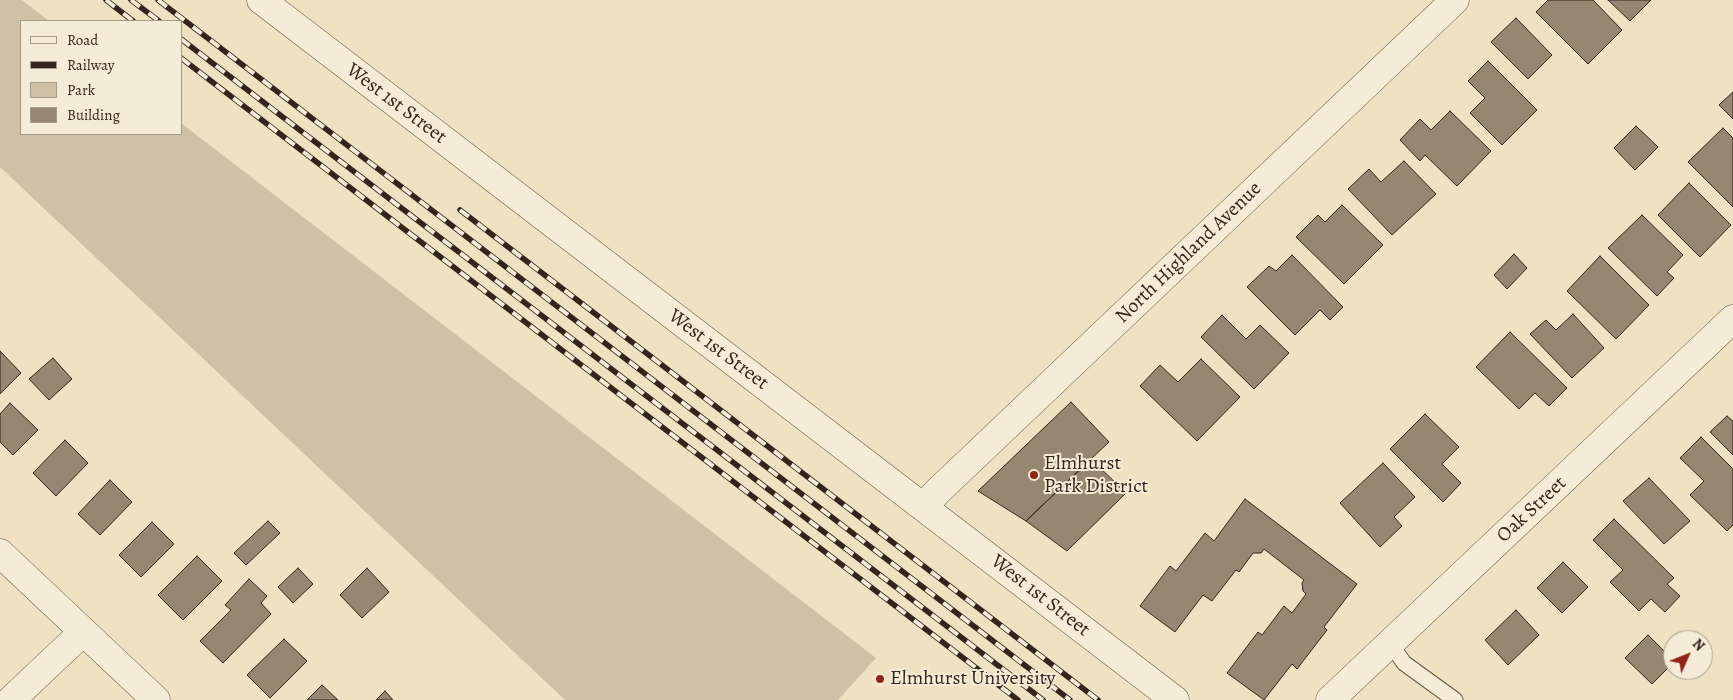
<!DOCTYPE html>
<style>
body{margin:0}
#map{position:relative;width:1733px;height:700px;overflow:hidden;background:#efe1c1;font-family:Alegreya,serif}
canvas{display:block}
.legend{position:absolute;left:20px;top:20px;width:162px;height:115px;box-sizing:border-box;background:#f5ecd7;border:1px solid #a79c8c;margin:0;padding:6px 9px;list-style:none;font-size:15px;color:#33251b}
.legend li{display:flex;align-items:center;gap:10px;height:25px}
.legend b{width:25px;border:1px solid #a79c8c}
.north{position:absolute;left:1663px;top:630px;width:50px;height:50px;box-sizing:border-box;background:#f5ecd7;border:1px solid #a79c8c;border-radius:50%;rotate:46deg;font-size:14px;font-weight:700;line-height:20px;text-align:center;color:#33251b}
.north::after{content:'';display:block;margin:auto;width:18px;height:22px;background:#8f2418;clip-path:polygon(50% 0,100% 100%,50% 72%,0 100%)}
</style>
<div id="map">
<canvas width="1733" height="700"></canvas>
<ul class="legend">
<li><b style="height:6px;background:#f5ecd7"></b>Road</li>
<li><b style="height:6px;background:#33251b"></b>Railway</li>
<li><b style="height:14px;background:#cfc1a5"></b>Park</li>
<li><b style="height:14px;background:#958771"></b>Building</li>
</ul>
<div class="north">N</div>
</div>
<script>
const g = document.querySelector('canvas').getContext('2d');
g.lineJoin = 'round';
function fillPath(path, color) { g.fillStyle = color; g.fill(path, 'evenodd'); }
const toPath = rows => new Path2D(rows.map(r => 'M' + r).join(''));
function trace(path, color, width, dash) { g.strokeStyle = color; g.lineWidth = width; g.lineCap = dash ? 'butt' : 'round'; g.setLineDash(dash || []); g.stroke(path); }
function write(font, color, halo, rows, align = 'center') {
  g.font = font + ' Alegreya,serif'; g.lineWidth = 4; g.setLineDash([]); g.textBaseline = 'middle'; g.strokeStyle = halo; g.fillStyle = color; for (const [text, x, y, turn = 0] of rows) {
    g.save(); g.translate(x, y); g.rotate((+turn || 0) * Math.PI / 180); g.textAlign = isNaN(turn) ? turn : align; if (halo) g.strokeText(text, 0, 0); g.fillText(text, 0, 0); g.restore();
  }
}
fillPath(toPath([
 [0,0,22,0,49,21,21,21,21,134,181,134,181,123,876,658,838,700,565,700,0,167]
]), '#cfc1a5');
const building = toPath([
 [1548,0,1593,0,1622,30,1588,64,1536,12,1548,0],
 [1608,0,1651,0,1630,21,1608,0],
 [1516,18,1552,55,1528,79,1491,42,1516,18],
 [1488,61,1537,110,1502,145,1470,113,1485,98,1468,81,1488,61],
 [1733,92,1733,119,1719,105,1733,92],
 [1450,111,1491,151,1457,186,1425,155,1420,161,1400,140,1420,119,1431,130,1450,111],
 [1636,126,1658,147,1635,170,1614,148,1636,126],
 [1723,128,1733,138,1733,207,1688,162,1723,128],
 [1404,161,1436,194,1392,235,1348,189,1369,169,1381,182,1404,161],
 [1689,183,1731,225,1700,257,1658,215,1689,183],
 [1342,205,1383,245,1344,284,1296,237,1318,215,1325,222,1342,205],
 [1642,215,1683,255,1667,272,1674,278,1657,296,1608,248,1642,215],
 [1514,254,1527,268,1507,289,1494,275,1514,254],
 [1292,255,1343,307,1330,320,1320,310,1295,335,1247,287,1269,266,1276,271,1292,255],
 [1600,256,1649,305,1616,339,1567,291,1600,256],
 [1573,314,1604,348,1572,378,1530,334,1546,320,1556,330,1573,314],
 [1222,315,1246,339,1260,325,1289,353,1254,389,1201,337,1222,315],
 [1510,332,1567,388,1549,406,1535,393,1519,409,1476,367,1510,332],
 [0,351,21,373,0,394,0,351],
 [53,358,72,379,49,400,29,379,53,358],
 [1201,359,1240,397,1197,441,1140,386,1160,365,1178,382,1201,359],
 [1071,402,1109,442,1091,459,1026,521,978,491,1071,402],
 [10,403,38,430,13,455,0,442,0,414,10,403],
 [1425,414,1459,447,1442,464,1461,483,1443,502,1390,449,1425,414],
 [1727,416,1733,421,1733,455,1710,432,1727,416],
 [1701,437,1733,469,1733,525,1727,531,1690,495,1704,481,1680,458,1701,437],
 [65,440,88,463,56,496,33,473,65,440],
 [1091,459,1126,493,1067,551,1026,521,1091,459],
 [1383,463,1415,497,1394,517,1402,526,1380,547,1340,503,1383,463],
 [1649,478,1690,521,1664,544,1623,501,1649,478],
 [110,480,132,502,100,535,78,514,110,480],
 [1245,499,1357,584,1324,627,1327,630,1297,669,1292,664,1264,700,1227,673,1258,632,1262,635,1284,606,1292,613,1306,594,1303,591,1302,583,1304,580,1264,549,1261,553,1253,553,1239,572,1236,570,1212,601,1203,595,1175,632,1140,606,1170,566,1176,571,1205,533,1214,541,1245,499],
 [1614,519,1674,578,1667,584,1680,596,1665,612,1651,599,1639,611,1610,582,1623,570,1593,540,1614,519],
 [268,521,280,533,246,565,234,553,268,521],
 [152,522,174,544,141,577,119,555,152,522],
 [197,556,222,581,183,620,158,595,197,556],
 [1563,562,1588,587,1562,613,1537,588,1563,562],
 [298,568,313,584,293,603,278,587,298,568],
 [367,568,389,592,362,618,340,595,367,568],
 [249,579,267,596,261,603,271,614,223,663,200,641,231,610,225,605,249,579],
 [1516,610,1539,635,1508,665,1485,640,1516,610],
 [1648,635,1673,660,1673,663,1652,684,1625,658,1648,635],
 [284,639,307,661,270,698,247,675,284,639],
 [322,685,338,700,307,700,322,685],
 [385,691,393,700,376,700,385,691]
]);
fillPath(building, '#958771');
trace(building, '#33251b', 1);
const service = toPath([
 [1390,643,1404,663,1455,700]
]);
const minor = toPath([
 [261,0,1175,700],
 [924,507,937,492,1455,0],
 [0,553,156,700],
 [11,700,83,632],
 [1330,700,1733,319]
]);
trace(service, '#625444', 17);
trace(minor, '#625444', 29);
trace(service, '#f5ecd7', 15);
trace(minor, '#f5ecd7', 28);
const rail = toPath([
 [106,0,133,21],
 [131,0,159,21],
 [158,0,1070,700],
 [181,39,1043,700],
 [181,58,1018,700],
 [460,210,1098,700]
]);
trace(rail, '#33251b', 5.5);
trace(rail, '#f5ecd7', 4, [11]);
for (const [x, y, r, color] of [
 [1034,475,5,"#8f2418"],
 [880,679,5,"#8f2418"]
]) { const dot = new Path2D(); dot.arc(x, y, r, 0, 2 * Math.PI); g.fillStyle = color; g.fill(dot); trace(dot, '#f5ecd7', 2); }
write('20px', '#33251b', '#f5ecd7', [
 ["West 1st Street",396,104,37],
 ["North Highland Avenue",1189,253,-44],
 ["West 1st Street",718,350,37],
 ["Oak Street",1532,510,-43],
 ["West 1st Street",1040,596,38]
]);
write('20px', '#33251b', '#f5ecd7', [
 ["Elmhurst",1044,464],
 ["Park District",1044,487],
 ["Elmhurst University",890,679]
], 'left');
</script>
